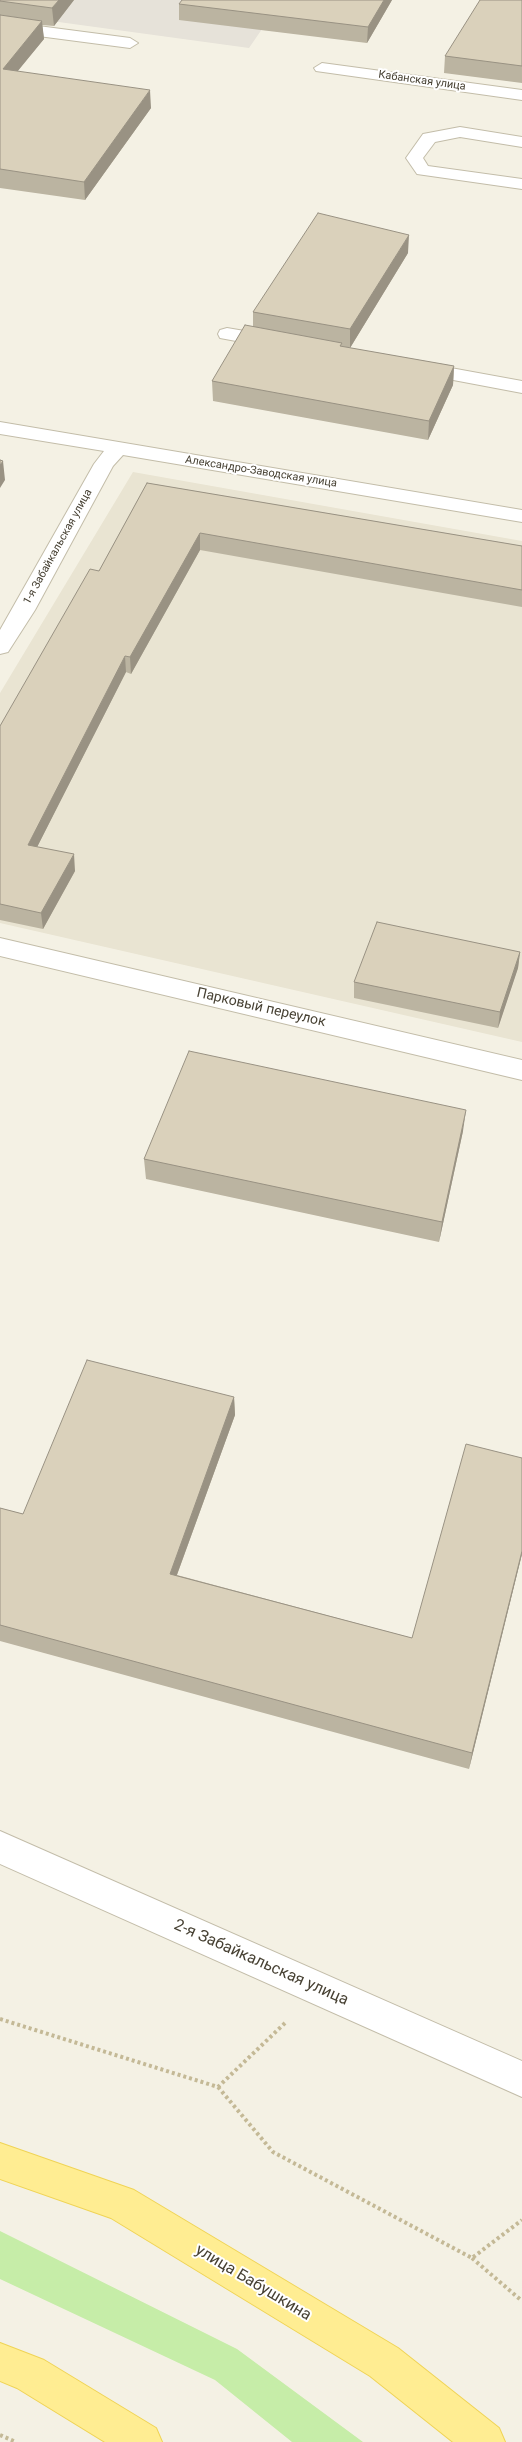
<!DOCTYPE html>
<meta charset="utf-8">
<style>
body{margin:0}
canvas{display:block;background:#f4f1e4}
</style>
<canvas width="522" height="2442"></canvas>
<script>
const g = document.querySelector('canvas').getContext('2d');
g.lineJoin = 'round';
function fillPath(path, color) { g.fillStyle = color; g.fill(path, 'evenodd'); }
const toPath = rows => new Path2D(rows.map(r => 'M' + r).join(''));
function trace(path, color, width, dash) { g.strokeStyle = color; g.lineWidth = width; g.lineCap = dash ? 'butt' : 'round'; g.setLineDash(dash || []); g.stroke(path); }
function write(font, color, halo, rows, align = 'center') {
  g.font = font + ' Roboto,sans-serif'; g.lineWidth = 4; g.setLineDash([]); g.textBaseline = 'middle'; g.strokeStyle = halo; g.fillStyle = color; for (const [text, x, y, turn = 0] of rows) {
    g.save(); g.translate(x, y); g.rotate((+turn || 0) * Math.PI / 180); g.textAlign = isNaN(turn) ? turn : align; if (halo) g.strokeText(text, 0, 0); g.fillText(text, 0, 0); g.restore();
  }
}
fillPath(toPath([
 [133,472,522,541,522,1042,0,923,0,693]
]), '#e9e4d2');
fillPath(toPath([
 [0,0,282,0,249,48,0,14]
]), '#e6e2d9');
fillPath(toPath([
 [0,2231,237,2349,363,2442,292,2442,215,2380,0,2279]
]), '#c6eda8');
const minor = toPath([
 [0,21,130,38,138,43,130,48,0,31,0,21],
 [322,63,522,90,522,100,316,71,314,68,322,63],
 [460,127,522,137,522,147,460,137,435,142,423,158,428,166,522,179,522,189,417,174,406,158,423,134,460,127],
 [227,328,274,336,281,338,283,342,281,346,274,348,220,338,218,334,220,330,227,328],
 [418,362,522,381,522,393,411,372,409,368,411,364,418,362],
 [0,422,522,510,522,522,123,455,113,466,35,610,8,652,0,654,0,630,94,464,104,451,0,434,0,422],
 [0,938,522,1060,522,1080,0,956,0,938],
 [0,1831,522,2061,522,2097,0,1864,0,1831]
]);
const major = toPath([
 [0,2143,134,2190,398,2348,499,2428,505,2442,453,2442,370,2376,111,2218,0,2179,0,2143],
 [0,2343,44,2360,156,2428,162,2442,105,2442,17,2388,0,2381,0,2343]
]);
trace(minor, '#c3bda9', 2);
trace(major, '#f0d456', 2);
trace(toPath([
 [0,2019,218,2087,285,2023],
 [218,2087,273,2152,472,2258,522,2220],
 [472,2258,522,2301],
 [0,2435,16,2442]
]), '#c4b996', 4, [3, 3]);
fillPath(minor, '#fff');
fillPath(major, '#ffed92');
fillPath(toPath([
 [0,0,74,0,54,26,42,25,44,39,17,71,151,108,85,200,0,188],
 [392,0,367,43,179,20,179,4],
 [522,0,522,83,444,73,445,56],
 [408,253,350,348,454,366,453,385,428,440,213,401,212,381,253,327,253,312],
 [147,483,522,546,522,607,200,550,131,674,126,672,37,847,75,871,43,929,0,920,0,726,99,571],
 [520,952,518,968,498,1028,354,998,354,982],
 [463,1131,439,1242,146,1179,144,1159],
 [234,1397,235,1415,177,1575,412,1638,522,1554,469,1769,0,1641,0,1508,23,1514]
]), '#bbb4a1');
fillPath(toPath([
 [59,0,74,0,54,26,52,8],
 [384,0,392,0,367,43,368,27],
 [42,21,44,39,4,88,3,69],
 [150,90,151,108,85,200,84,182],
 [409,235,408,253,350,348,350,329],
 [454,366,453,385,428,440,429,421],
 [3,461,5,480,0,488,0,465],
 [200,533,200,550,131,674,130,657],
 [125,656,126,672,30,861,28,845],
 [74,854,75,871,43,929,41,913],
 [520,952,518,968,498,1028,500,1012],
 [466,1110,463,1131,439,1242,442,1222],
 [234,1397,235,1415,171,1591,170,1574],
 [522,1551,522,1554,469,1769,472,1753]
]), '#999283');
const building = toPath([
 [0,0,59,0,52,8,0,1,0,0],
 [182,0,384,0,368,27,179,4,182,0],
 [480,0,522,0,522,66,445,56,480,0],
 [0,15,42,21,3,69,150,90,84,182,0,169,0,15],
 [318,213,409,235,350,329,253,312,318,213],
 [245,325,342,343,340,346,454,366,429,421,212,381,245,325],
 [0,460,3,461,0,465,0,460],
 [147,483,522,546,522,590,200,533,130,657,125,656,28,845,74,854,41,913,0,904,0,726,90,569,99,571,147,483],
 [377,922,520,952,500,1012,354,982,377,922],
 [189,1051,466,1110,442,1222,144,1159,189,1051],
 [87,1360,234,1397,170,1574,412,1638,466,1444,522,1458,522,1551,472,1753,0,1625,0,1508,23,1514,87,1360]
]);
fillPath(building, '#dad1bb');
trace(building, '#999283', 1);
write('11px', '#474133', '#fff', [
 ["Кабанская улица",422,81,8],
 ["Александро-Заводская улица",261,472,9],
 ["1-я Забайкальская улица",58,547,-61]
]);
write('14px', '#474133', '#fff', [
 ["Парковый переулок",261,1008,13]
]);
write('16px', '#474133', '#fff', [
 ["2-я Забайкальская улица",261,1963,24],
 ["улица Бабушкина",253,2283,31]
]);
</script>
